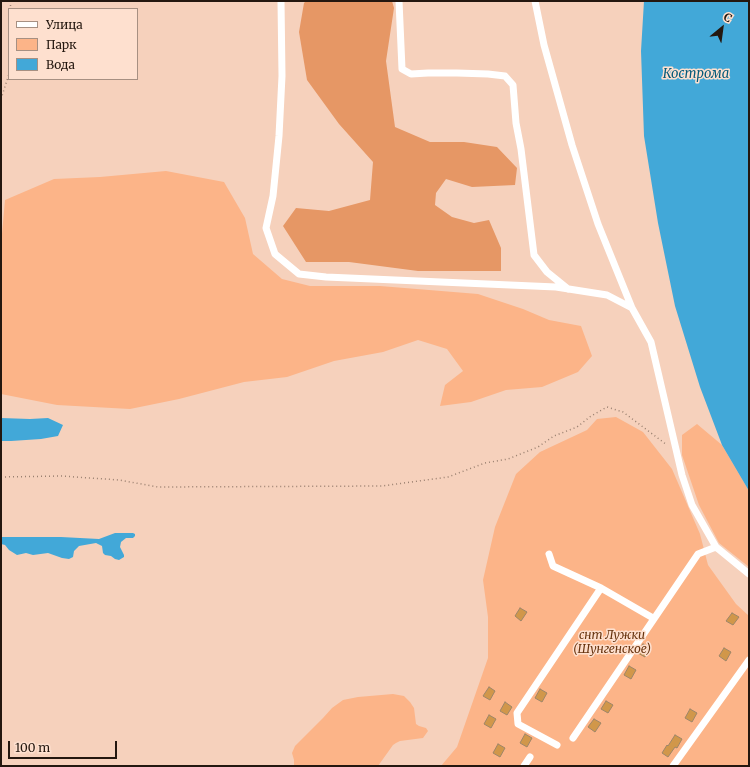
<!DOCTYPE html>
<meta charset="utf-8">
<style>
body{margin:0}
#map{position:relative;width:750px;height:767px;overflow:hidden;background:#f6d1bc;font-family:Merriweather,serif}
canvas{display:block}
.frame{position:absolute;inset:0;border:2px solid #24170f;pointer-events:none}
.legend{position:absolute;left:8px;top:8px;width:130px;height:72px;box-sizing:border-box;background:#fee0cf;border:1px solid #a79082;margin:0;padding:5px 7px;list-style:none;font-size:12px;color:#24170f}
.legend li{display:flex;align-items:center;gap:8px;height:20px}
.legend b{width:20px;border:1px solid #a79082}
.north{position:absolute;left:702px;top:8px;width:40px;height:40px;-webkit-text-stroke:3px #fee0cf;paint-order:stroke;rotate:29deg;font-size:11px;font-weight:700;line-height:16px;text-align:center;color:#24170f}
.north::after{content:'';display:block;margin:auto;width:14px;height:18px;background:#24170f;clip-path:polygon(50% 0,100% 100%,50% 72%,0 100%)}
.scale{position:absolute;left:8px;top:741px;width:109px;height:18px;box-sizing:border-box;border:2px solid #24170f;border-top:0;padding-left:5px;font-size:12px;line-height:14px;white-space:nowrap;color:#24170f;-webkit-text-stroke:3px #fee0cf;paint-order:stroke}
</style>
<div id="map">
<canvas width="750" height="767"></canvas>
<div class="frame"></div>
<ul class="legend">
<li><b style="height:5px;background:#fff"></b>Улица</li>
<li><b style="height:11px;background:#fcb488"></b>Парк</li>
<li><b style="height:11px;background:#42a8d8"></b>Вода</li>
</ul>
<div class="north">С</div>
<div class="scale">100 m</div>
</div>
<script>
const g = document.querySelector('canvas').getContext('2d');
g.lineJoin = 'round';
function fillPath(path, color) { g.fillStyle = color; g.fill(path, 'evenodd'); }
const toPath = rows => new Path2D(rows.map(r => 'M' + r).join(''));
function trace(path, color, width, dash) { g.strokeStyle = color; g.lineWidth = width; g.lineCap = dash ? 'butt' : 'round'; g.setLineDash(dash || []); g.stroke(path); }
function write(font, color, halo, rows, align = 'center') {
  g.font = font + ' Merriweather,serif'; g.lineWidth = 3; g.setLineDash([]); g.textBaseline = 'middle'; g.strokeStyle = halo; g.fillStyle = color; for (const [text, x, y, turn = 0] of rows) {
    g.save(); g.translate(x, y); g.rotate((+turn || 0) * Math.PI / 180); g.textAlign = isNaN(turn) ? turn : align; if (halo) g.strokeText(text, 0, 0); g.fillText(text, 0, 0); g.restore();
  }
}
fillPath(toPath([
 [166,171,224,182,245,218,253,254,282,279,310,286,380,286,478,294,523,309,549,320,581,326,592,356,578,372,542,387,506,390,471,402,440,406,445,385,463,371,447,349,418,340,383,352,334,361,287,377,244,382,179,399,130,409,57,405,1,394,1,245,5,200,54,179,100,177],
 [616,417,643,432,672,469,700,534,708,565,736,604,749,616,749,766,441,766,457,747,488,658,488,617,483,580,495,527,516,474,540,452,587,430,597,419],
 [697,424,722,445,749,491,749,567,719,543,699,505,682,455,682,435],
 [393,694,404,696,410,702,414,708,416,724,419,726,426,728,428,731,423,738,400,741,396,743,393,745,378,766,294,766,294,760,292,753,295,746,323,718,332,708,343,700,358,697]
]), '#fcb488');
fillPath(toPath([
 [306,1,392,1,394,8,386,61,395,127,430,142,464,142,497,147,517,168,515,185,472,187,446,179,436,193,435,205,452,217,474,223,489,220,501,248,501,271,418,271,349,262,306,262,283,226,296,208,329,211,370,200,373,162,339,124,307,80,299,32,304,3]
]), '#e69765');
fillPath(toPath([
 [644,1,749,1,749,491,722,445,700,387,675,306,658,223,644,136,641,51],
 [1,418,30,419,48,418,63,425,58,436,41,439,11,441,1,441],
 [115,533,133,533,135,534,135,536,133,538,126,538,121,542,120,547,124,555,124,557,119,560,115,559,111,556,105,555,103,553,102,546,96,543,79,546,74,551,73,557,69,559,62,558,48,553,33,555,26,553,17,555,9,550,5,545,1,544,1,537,61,537,99,539]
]), '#42a8d8');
const building = toPath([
 [520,608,527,612,521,621,515,616,520,608],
 [732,613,739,617,733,625,726,621,732,613],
 [643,644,650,648,645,657,638,653,643,644],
 [724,648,731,652,726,661,719,656,724,648],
 [629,666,636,670,631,679,624,675,629,666],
 [489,687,495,691,490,700,483,696,489,687],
 [540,689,547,693,542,702,535,698,540,689],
 [606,701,613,705,608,713,601,709,606,701],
 [505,702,512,707,507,715,500,711,505,702],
 [690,709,697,713,692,722,685,718,690,709],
 [489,715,496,719,491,728,484,724,489,715],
 [594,719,601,723,595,732,588,727,594,719],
 [525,734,532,738,527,747,520,743,525,734],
 [675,735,682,739,677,748,675,747,668,757,662,753,667,745,668,746,675,735],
 [498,744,505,748,500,757,493,753,498,744]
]);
fillPath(building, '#d1974a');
trace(building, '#9e8669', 1);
trace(toPath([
 [10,1,11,9],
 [1,99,9,74],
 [1,477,61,476,119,480,158,487,382,486,448,477,485,463,508,459,538,447,554,436,577,427,591,416,607,407,623,412,667,445]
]), '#9a8070', 1.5, [1, 3]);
trace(toPath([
 [281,1,282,76,279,136,273,196,266,228,275,254,299,274,326,277,556,287,607,295,632,308,651,342,682,475,692,505,716,547,749,574],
 [399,1,402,69,411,74,428,73,457,73,488,74,505,76,513,85,516,123,521,149,534,255,547,272,568,289],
 [535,1,544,45,572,145,598,224,632,308],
 [549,554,553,566,601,588],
 [573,738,698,554,716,547],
 [557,745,518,724,517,713,601,588,653,618],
 [524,766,530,757],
 [673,766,749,660]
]), '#fff', 7);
write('italic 12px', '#67330e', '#fee0cf', [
 ["снт Лужки",612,636],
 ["(Шунгенское)",612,650]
]);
write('italic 13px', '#055a7a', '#fee0cf', [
 ["Кострома",696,74]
]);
</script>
